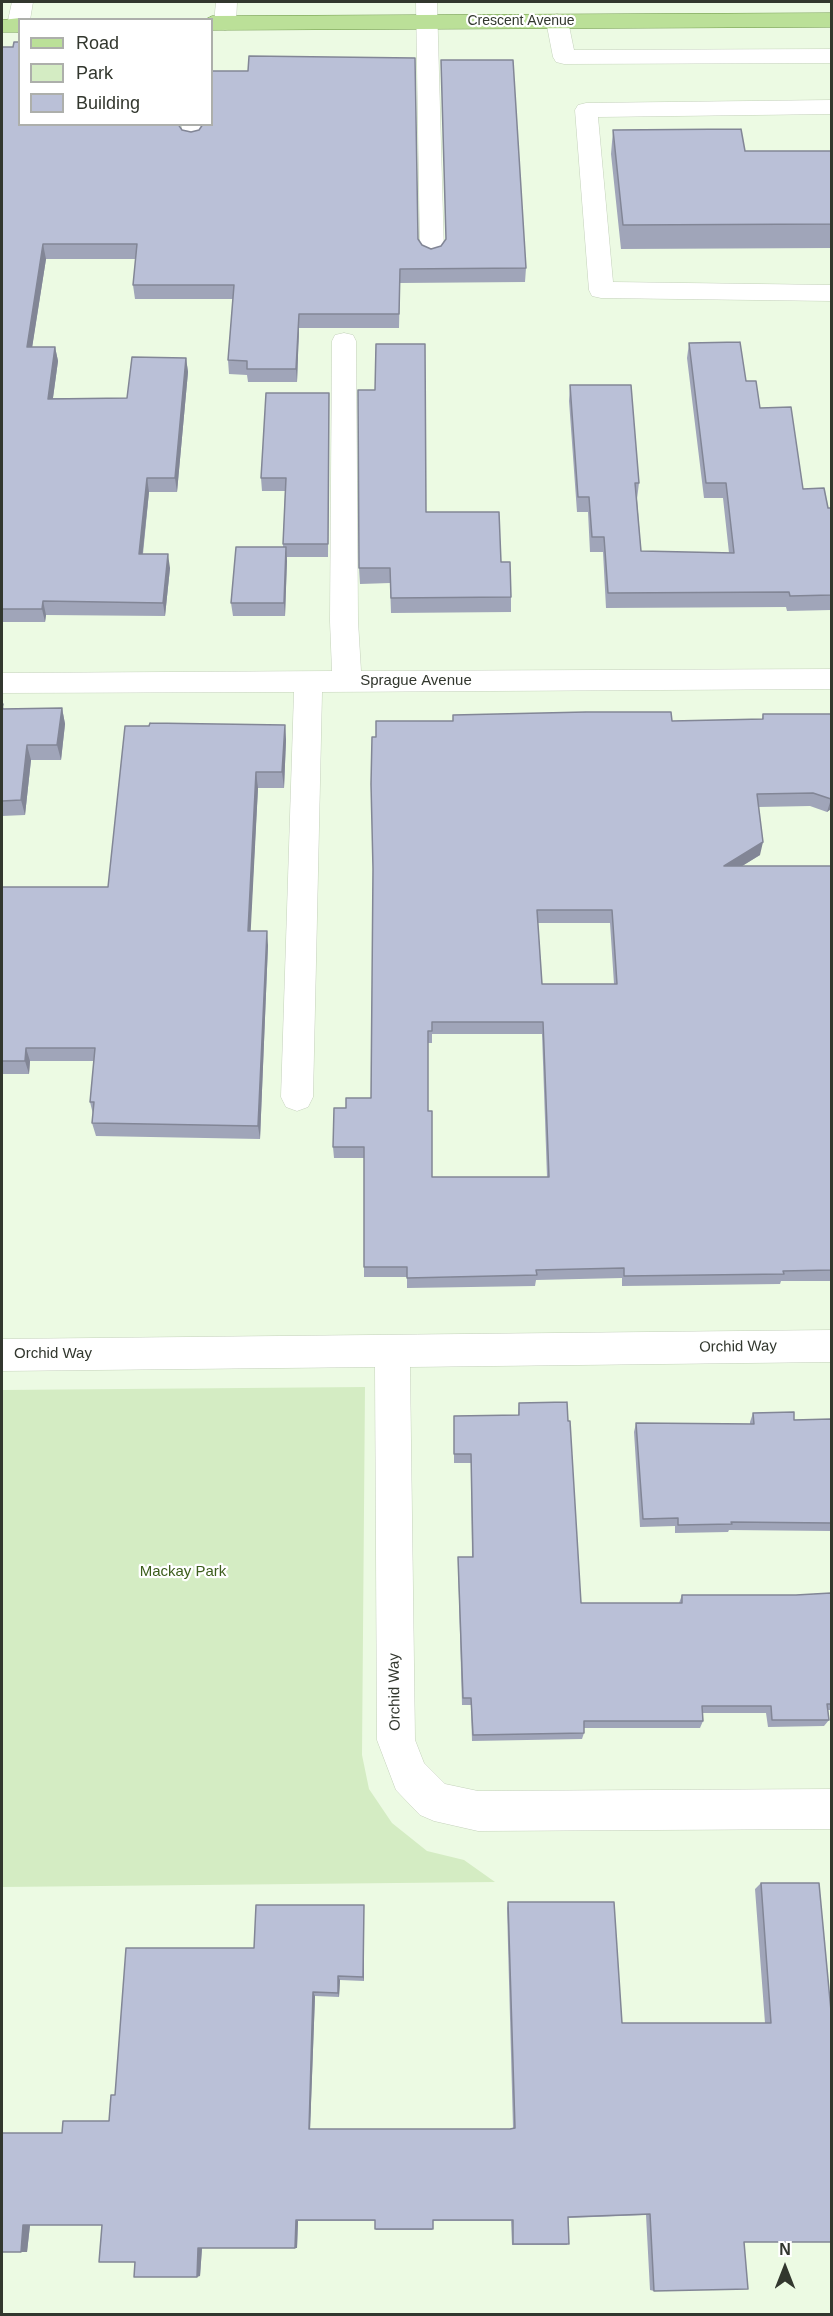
<!DOCTYPE html>
<style>
body{margin:0}
#map{position:relative;width:833px;height:2316px;overflow:hidden;background:#ecfae3;font-family:Arial,sans-serif}
canvas{display:block}
.frame{position:absolute;inset:0;border:3px solid #32372e;pointer-events:none}
.legend{position:absolute;left:18px;top:18px;width:195px;height:108px;box-sizing:border-box;background:#fff;border:2px solid #adafab;margin:0;padding:8px 10px;list-style:none;font-size:18px;color:#32372e}
.legend li{display:flex;align-items:center;gap:12px;height:30px}
.legend b{width:30px;border:2px solid #adafab}
.north{position:absolute;left:755px;top:2238px;width:60px;height:60px;-webkit-text-stroke:4px #fff;paint-order:stroke;rotate:0deg;font-size:16px;font-weight:700;line-height:24px;text-align:center;color:#32372e}
.north::after{content:'';display:block;margin:auto;width:21px;height:27px;background:#32372e;clip-path:polygon(50% 0,100% 100%,50% 72%,0 100%)}
</style>
<div id="map">
<canvas width="833" height="2316"></canvas>
<div class="frame"></div>
<ul class="legend">
<li><b style="height:8px;background:#bbe098"></b>Road</li>
<li><b style="height:16px;background:#d4ecc3"></b>Park</li>
<li><b style="height:16px;background:#bac0d7"></b>Building</li>
</ul>
<div class="north">N</div>
</div>
<script>
const g = document.querySelector('canvas').getContext('2d');
g.lineJoin = 'round';
function fillPath(path, color) { g.fillStyle = color; g.fill(path, 'evenodd'); }
const toPath = rows => new Path2D(rows.map(r => 'M' + r).join(''));
function trace(path, color, width, dash) { g.strokeStyle = color; g.lineWidth = width; g.lineCap = dash ? 'butt' : 'round'; g.setLineDash(dash || []); g.stroke(path); }
function write(font, color, halo, rows, align = 'center') {
  g.font = font + ' Arial,sans-serif'; g.lineWidth = 4.5; g.setLineDash([]); g.textBaseline = 'middle'; g.strokeStyle = halo; g.fillStyle = color; for (const [text, x, y, turn = 0] of rows) {
    g.save(); g.translate(x, y); g.rotate((+turn || 0) * Math.PI / 180); g.textAlign = isNaN(turn) ? turn : align; if (halo) g.strokeText(text, 0, 0); g.fillText(text, 0, 0); g.restore();
  }
}
fillPath(toPath([
 [365,1387,362,1755,369,1789,392,1823,427,1851,464,1860,495,1882,2,1887,2,1390]
]), '#d4ecc3');
const minor = toPath([
 [12,2,33,2,30,20,20,20,18,32,10,30,7,25,12,2],
 [216,2,237,2,236,23,233,28,225,30,217,28,214,23,216,2],
 [416,2,437,2,444,253,440,258,432,261,424,258,420,253,416,2],
 [557,14,565,16,568,21,574,50,832,49,832,63,564,64,556,62,553,57,546,21,549,16,557,14],
 [832,100,832,114,598,117,613,282,832,285,832,301,601,298,592,296,589,290,575,110,578,105,586,103,832,100],
 [182,124,204,124,203,137,200,142,192,144,184,142,181,137,182,124],
 [344,333,353,335,356,341,358,621,361,671,832,669,832,689,322,692,313,1097,308,1107,297,1111,286,1107,281,1097,294,692,2,693,2,673,332,671,330,621,332,341,335,335,344,333],
 [832,1330,832,1362,410,1367,415,1740,424,1763,445,1784,478,1791,832,1789,832,1829,478,1831,434,1821,420,1815,396,1790,377,1740,375,1367,2,1371,2,1339,832,1330]
]);
const major = toPath([
 [832,13,832,27,212,30,212,20,204,20,212,16,832,13],
 [20,18,24,20,20,20,20,32,2,32,2,20,20,18]
]);
trace(minor, '#c4d1bb', 1);
trace(major, '#6d9746', 1);
fillPath(minor, '#fff');
fillPath(major, '#bbe098');
fillPath(toPath([
 [2,47,180,127,182,130,418,239,422,245,431,249,441,246,446,240,441,60,526,268,525,282,400,283,399,328,299,328,297,382,248,382,247,375,229,374,228,360,233,299,135,299,133,285,136,259,46,259,32,347,55,347,58,361,53,398,127,398,186,358,188,372,177,492,149,492,143,554,170,568,165,616,46,615,45,622,2,622],
 [613,130,745,151,831,151,831,248,621,249,611,154],
 [689,343,746,381,803,489,828,508,831,508,831,610,787,611,786,607,606,608,603,552,590,552,588,512,577,512,569,401,570,385,639,483,637,499,641,551,729,553,723,498,704,498,687,358],
 [375,390,426,512,501,562,511,597,511,612,391,613,390,583,360,584,359,568],
 [329,393,328,557,287,557,285,616,233,616,231,603,283,547,285,491,262,491,261,478],
 [2,704,4,709,62,708,65,724,61,760,31,760,25,815,2,816],
 [763,714,831,714,831,809,827,812,810,806,758,807,760,855,742,866,831,866,831,1281,781,1281,780,1284,622,1286,622,1278,536,1280,535,1286,407,1288,407,1277,364,1277,364,1158,334,1158,333,1147,346,1108,371,1098,376,737,672,721,762,719],
 [538,923,610,923,614,984,542,984],
 [432,1034,542,1034,547,1177,432,1177,428,1111,428,1043,432,1043],
 [285,725,286,740,284,788,258,788,250,931,268,945,260,1139,96,1136,92,1123,93,1114,90,1102,94,1061,30,1061,29,1074,2,1074,2,887,108,887],
 [519,1403,581,1603,679,1603,682,1595,796,1595,831,1593,831,1710,828,1710,829,1720,824,1726,768,1727,766,1713,703,1713,703,1721,700,1728,584,1728,584,1733,582,1739,472,1741,471,1705,462,1705,458,1565,458,1557,472,1557,471,1463,454,1463,454,1416,518,1415],
 [753,1413,794,1420,831,1419,831,1531,729,1530,728,1532,675,1533,675,1526,640,1527,634,1432,636,1423,750,1424,750,1422],
 [761,1883,819,1883,744,2242,654,2291,650,2290,646,2215,568,2218,567,2245,512,2245,511,2221,433,2221,432,2230,376,2230,375,2221,298,2221,297,2248,202,2248,200,2276,135,2262,102,2225,30,2225,27,2252,2,2252,62,2133,109,2121,115,2095,254,1948,364,1905,364,1981,340,1980,339,1997,315,1996,310,2129,510,2129,513,2128,507,1908,508,1902,622,2023,765,2023,755,1889]
]), '#a0a5b9');
fillPath(toPath([
 [43,244,46,259,30,361,27,347],
 [299,314,299,328,297,382,296,369],
 [55,347,58,361,51,412,48,399],
 [186,358,188,372,177,492,175,478],
 [147,478,149,492,141,568,139,554],
 [286,547,287,561,285,616,284,603],
 [168,554,170,568,165,616,163,603],
 [43,601,46,615,45,622,42,609],
 [62,708,65,724,61,760,57,745],
 [285,725,286,740,284,788,282,772],
 [27,745,31,760,25,815,21,800],
 [256,772,258,788,250,945,248,931],
 [831,798,831,809,827,812,831,799],
 [763,842,760,855,721,879,724,866],
 [267,931,268,945,260,1139,258,1126],
 [26,1048,30,1061,29,1074,25,1061],
 [364,1905,364,1981,363,1977],
 [338,1976,340,1980,339,1997,338,1993],
 [313,1992,315,1996,310,2131,309,2129],
 [296,2220,298,2221,297,2248,295,2248],
 [23,2225,30,2225,27,2252,21,2252],
 [198,2248,202,2248,200,2276,197,2277]
]), '#828696');
const building = toPath([
 [14,42,20,42,20,124,178,124,182,130,191,132,199,130,203,124,212,124,212,71,248,71,249,56,415,58,418,239,422,245,431,249,441,246,446,239,441,60,513,60,526,268,400,269,399,314,299,314,296,369,247,369,247,361,228,360,234,285,133,285,137,244,43,244,27,347,55,347,48,399,127,398,132,357,186,358,175,478,147,478,139,554,168,554,163,603,43,601,42,609,2,609,2,47,13,47,14,42],
 [741,129,745,151,831,151,831,224,623,225,613,130,741,129],
 [740,342,746,381,756,381,760,408,791,407,803,489,824,488,828,508,831,508,831,595,790,596,789,592,608,593,604,537,592,537,589,497,578,497,570,385,631,385,639,483,635,483,641,551,734,553,726,483,706,483,689,343,740,342],
 [376,344,425,344,426,512,499,512,501,562,510,562,511,597,391,598,390,568,359,568,358,390,375,390,376,344],
 [266,393,329,393,328,544,283,544,286,478,261,478,266,393],
 [236,547,286,547,284,603,231,603,236,547],
 [2,704,3,704,2,709,62,708,57,745,27,745,21,800,2,801,2,704],
 [586,712,671,712,672,721,763,719,763,714,831,714,831,799,813,793,757,794,763,842,724,866,831,866,831,1270,783,1271,784,1274,624,1276,624,1268,536,1270,537,1275,407,1278,407,1267,364,1267,364,1147,333,1147,334,1108,346,1108,346,1098,371,1098,373,869,371,784,372,737,376,737,376,721,453,721,453,715,586,712],
 [537,910,612,910,617,984,542,984,537,910],
 [432,1022,543,1022,549,1177,432,1177,432,1111,428,1111,428,1031,432,1031,432,1022],
 [150,723,285,725,282,772,256,772,248,931,267,931,258,1126,92,1123,94,1102,90,1102,95,1048,26,1048,25,1061,2,1061,2,887,108,887,125,726,149,726,150,723],
 [567,1402,568,1421,570,1421,581,1603,682,1603,682,1595,796,1595,831,1593,831,1704,827,1704,829,1720,772,1720,771,1706,702,1706,703,1721,584,1721,584,1733,473,1735,471,1698,463,1698,458,1557,473,1557,471,1454,454,1454,454,1416,519,1415,519,1403,567,1402],
 [794,1412,794,1420,831,1419,831,1523,731,1522,732,1524,678,1525,678,1518,643,1519,636,1423,754,1424,753,1413,794,1412],
 [761,1883,819,1883,831,2011,831,2242,744,2242,748,2289,654,2291,650,2214,568,2217,569,2244,513,2244,513,2220,433,2220,433,2229,375,2229,375,2220,296,2220,295,2248,198,2248,197,2277,134,2277,135,2262,99,2262,102,2225,23,2225,21,2252,2,2252,2,2133,62,2133,63,2121,109,2121,111,2095,115,2095,126,1948,254,1948,256,1905,364,1905,363,1977,338,1976,338,1993,313,1992,309,2129,510,2129,515,2128,508,1902,614,1902,622,2023,771,2023,761,1883]
]);
fillPath(building, '#bac0d7');
trace(building, '#828696', 1.5);
write('14px', '#32372e', '#fff', [
 ["Crescent Avenue",521,21]
]);
write('15px', '#32372e', '#fff', [
 ["Sprague Avenue",416,681],
 ["Orchid Way",738,1347,-1],
 ["Orchid Way",53,1354],
 ["Orchid Way",395,1692,-91]
]);
write('15px', '#3c5d1c', '#fff', [
 ["Mackay Park",183,1572]
]);
</script>
